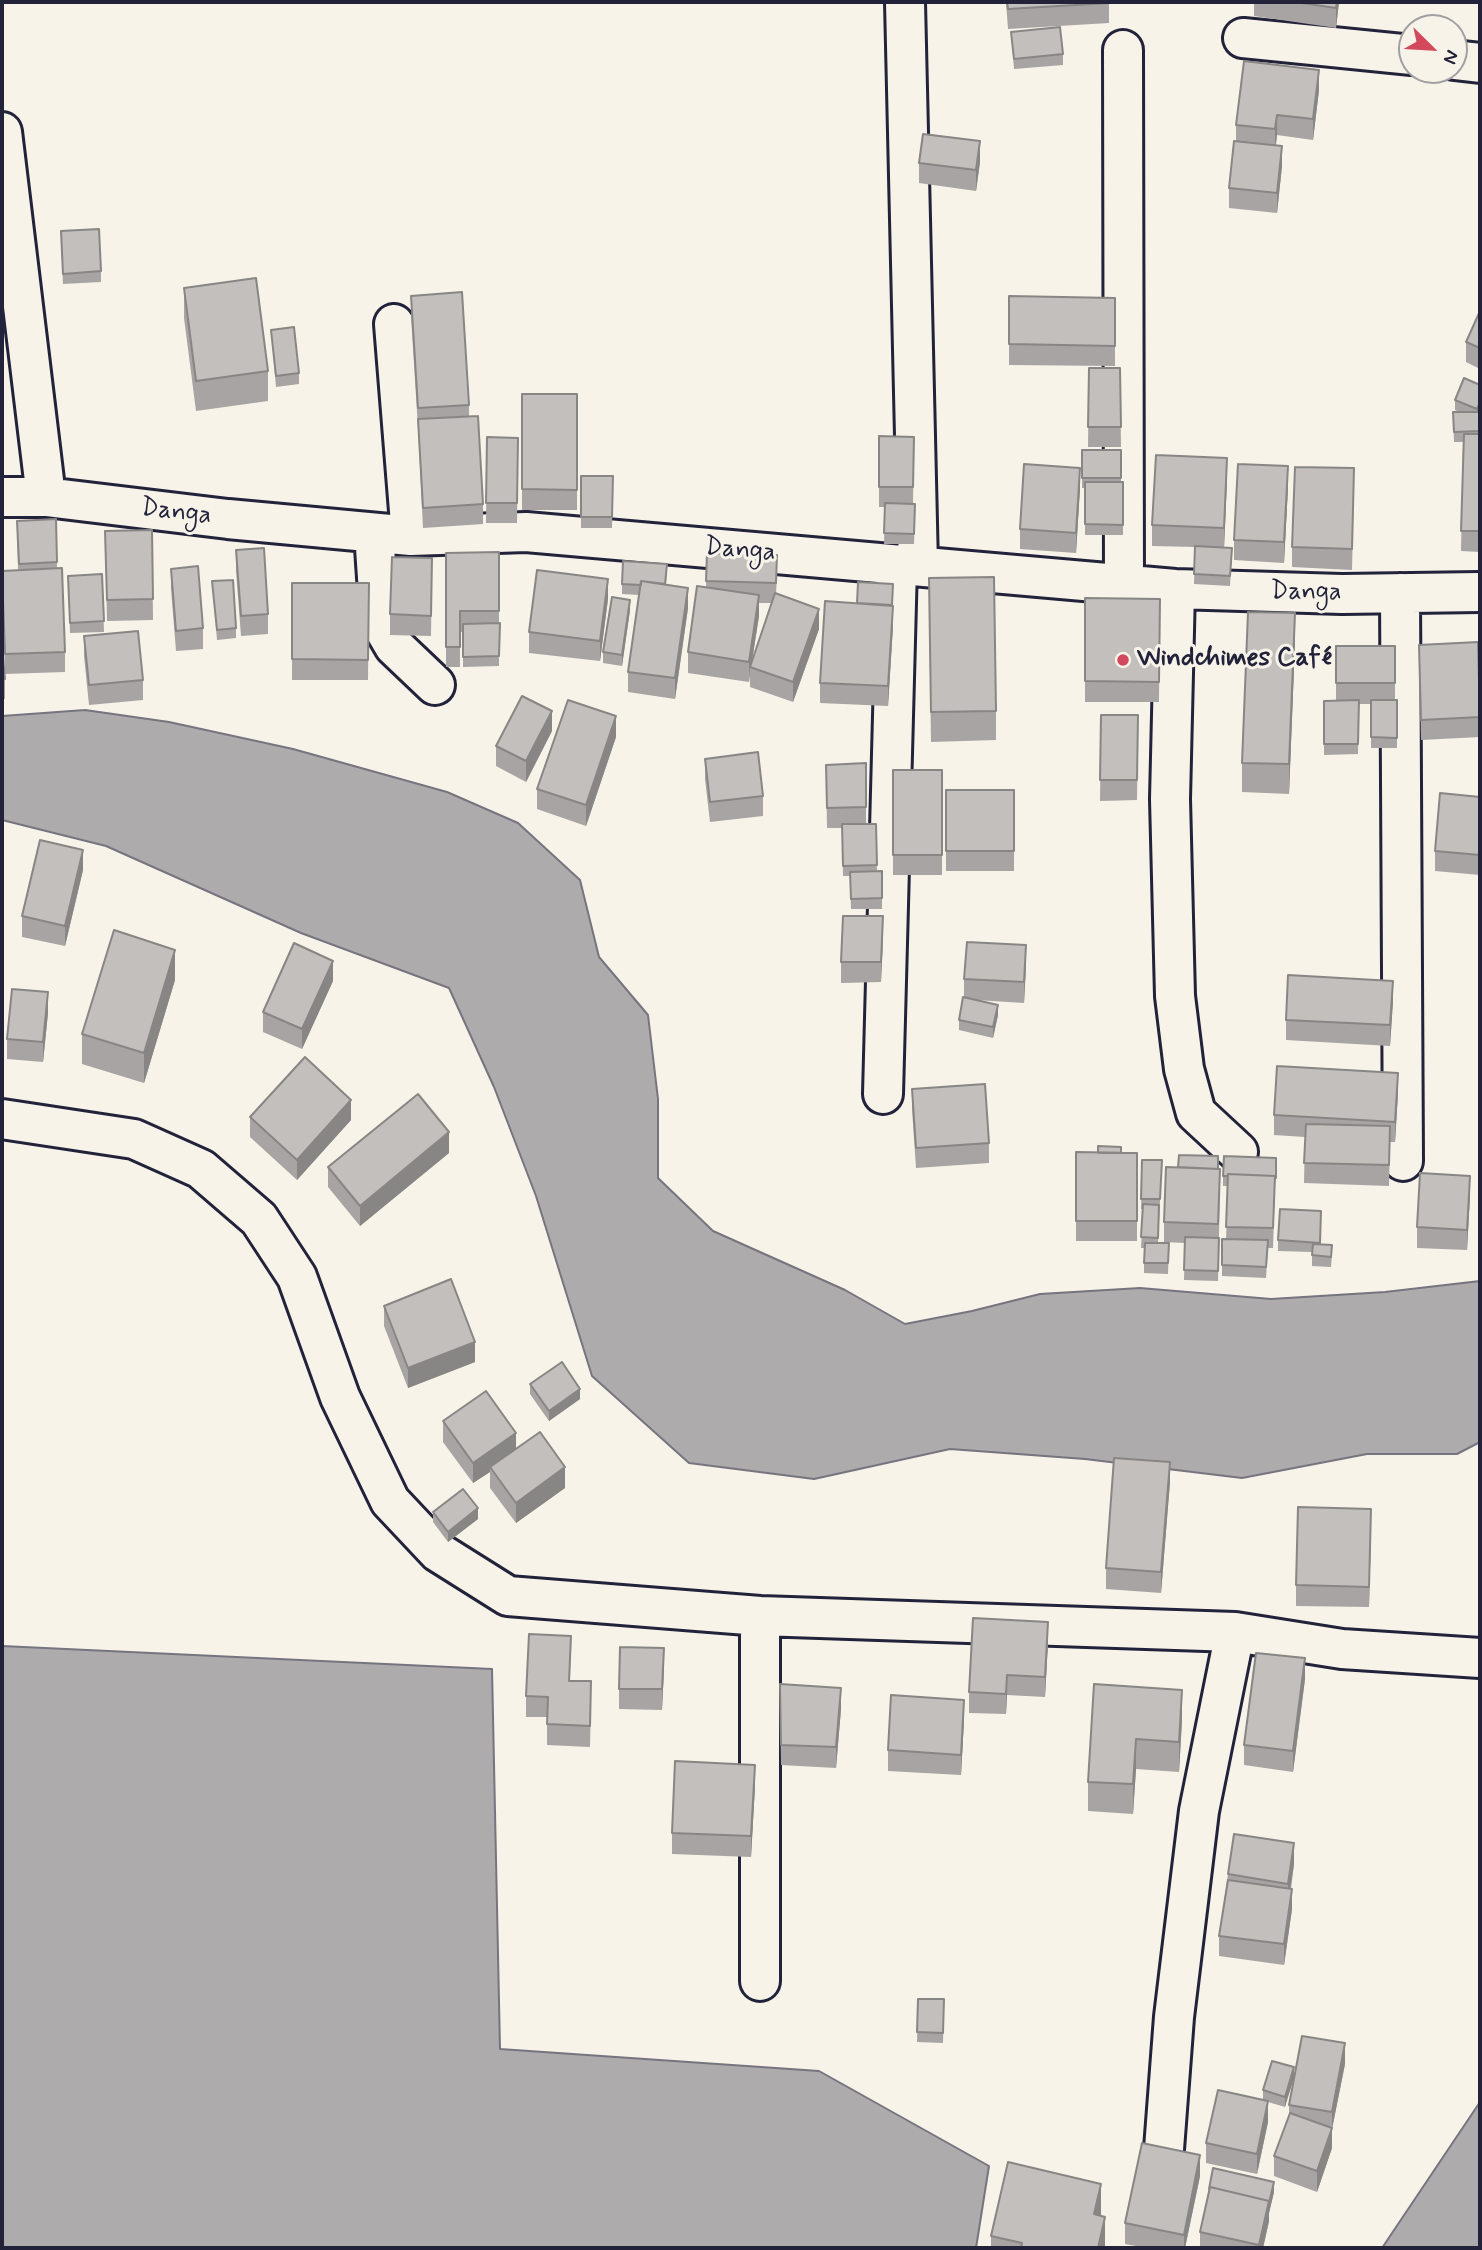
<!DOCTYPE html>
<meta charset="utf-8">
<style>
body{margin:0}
#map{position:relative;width:1482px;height:2250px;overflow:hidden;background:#f7f3e8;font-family:Mynerve,sans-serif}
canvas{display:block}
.frame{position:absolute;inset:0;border:4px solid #22223b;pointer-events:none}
.north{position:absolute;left:1398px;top:14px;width:70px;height:70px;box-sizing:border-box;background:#f7f3e8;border:2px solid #a29fa3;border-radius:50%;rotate:114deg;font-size:19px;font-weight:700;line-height:28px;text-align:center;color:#22223b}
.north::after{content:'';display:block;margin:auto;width:24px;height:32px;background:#d1495b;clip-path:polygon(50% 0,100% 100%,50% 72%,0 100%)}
</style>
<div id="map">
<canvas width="1482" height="2250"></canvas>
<div class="frame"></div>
<div class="north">N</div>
</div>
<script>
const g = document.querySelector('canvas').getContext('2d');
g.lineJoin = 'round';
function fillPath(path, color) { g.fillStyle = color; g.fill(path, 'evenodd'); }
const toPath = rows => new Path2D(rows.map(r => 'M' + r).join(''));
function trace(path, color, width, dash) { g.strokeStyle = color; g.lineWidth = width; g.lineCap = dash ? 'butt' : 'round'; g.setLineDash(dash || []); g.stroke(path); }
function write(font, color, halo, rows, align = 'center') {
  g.font = font + ' Mynerve,sans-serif'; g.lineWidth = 6; g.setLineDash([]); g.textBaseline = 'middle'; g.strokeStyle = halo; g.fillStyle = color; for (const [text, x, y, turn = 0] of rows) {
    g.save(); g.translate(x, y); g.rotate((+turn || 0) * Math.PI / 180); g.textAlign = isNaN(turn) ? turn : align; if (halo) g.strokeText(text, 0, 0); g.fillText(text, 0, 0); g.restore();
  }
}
const water = toPath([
 [85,710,169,722,293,749,447,792,518,823,580,880,599,957,648,1015,658,1099,658,1178,713,1231,845,1290,905,1324,972,1311,1040,1294,1140,1288,1271,1299,1385,1292,1480,1281,1480,1442,1457,1454,1367,1454,1242,1478,1085,1459,950,1449,814,1479,689,1463,592,1376,536,1196,494,1087,449,988,301,933,106,846,2,820,2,716,85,710],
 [2,1646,492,1669,500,2049,819,2071,989,2166,976,2248,2,2248,2,1646],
 [1480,2102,1480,2248,1382,2248,1480,2102]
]);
fillPath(water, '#aeabad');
trace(water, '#76747f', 2);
const minor = toPath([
 [905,2,918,566],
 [1243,38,1412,55],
 [1123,50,1124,585],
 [1454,60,1480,63],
 [2,132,46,497],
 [394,324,411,536],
 [2,497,46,497,228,519,411,536,526,532,1175,589,1342,594,1480,592],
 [374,533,380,622,394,646,435,685],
 [1175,589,1170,799,1175,996,1184,1069,1196,1113,1238,1152],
 [1400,593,1403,1161],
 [883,1094,897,565],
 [2,1119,134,1139,201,1169,259,1219,297,1277,340,1397,390,1501,438,1552,508,1596,760,1616,1235,1632,1342,1649,1480,1658],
 [760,1981,760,1616],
 [1164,2149,1174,2017,1199,1811,1235,1632]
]);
trace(minor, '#22223b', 44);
trace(minor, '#f7f3e8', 38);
fillPath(toPath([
 [1006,2,1109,2,1109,23,1008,29],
 [1254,2,1339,2,1336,28,1254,16],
 [1011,32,1063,54,1063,65,1014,69],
 [1319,90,1313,140,1277,135,1276,145,1282,166,1277,213,1229,208,1229,188,1236,141,1236,125],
 [980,162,976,191,919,183,919,163],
 [61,241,101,271,101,282,63,284],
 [184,288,268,371,268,401,196,411,184,318],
 [411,296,469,405,469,416,483,504,483,524,423,528,418,428,411,316],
 [1009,296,1115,298,1115,366,1009,365],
 [1480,311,1480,369,1466,362,1466,342],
 [271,330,299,373,299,384,276,387],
 [1089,368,1120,368,1121,447,1088,447],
 [1480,385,1480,552,1461,551,1463,442,1454,442,1453,412,1459,412,1455,410,1455,400],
 [522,394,577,394,577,510,522,510],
 [879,436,914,437,913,504,915,504,914,544,884,544,885,507,879,507],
 [487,437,518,438,517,523,486,523],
 [1082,450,1121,450,1121,482,1123,482,1123,535,1085,535,1085,488,1082,488],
 [581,476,613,476,612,528,581,528],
 [1227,478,1224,548,1232,548,1230,586,1194,584,1195,547,1152,546,1152,525],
 [1288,487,1284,563,1234,560,1234,540],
 [1080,488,1076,553,1020,549,1020,529],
 [1354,489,1352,570,1292,567,1292,547],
 [56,519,57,568,65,652,65,672,5,674,2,571,18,570,17,521],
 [152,530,153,620,107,621,105,531],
 [236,550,268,614,268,634,241,636,236,571],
 [499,552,499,666,463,667,463,632,460,632,460,667,446,667,446,553],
 [707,553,777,576,776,594,819,629,793,702,750,687,750,674,749,682,688,673,688,652,706,588],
 [759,603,772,603,752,661,759,616],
 [432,558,431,636,390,635,390,614],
 [171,569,203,628,203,649,176,651,171,589],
 [102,574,104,632,70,633,68,576],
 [667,574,666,584,688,608,675,699,628,692,628,672,639,595,622,594,622,584],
 [212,581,236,628,236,638,217,640],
 [292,583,369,583,368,680,292,680],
 [1085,598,1160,599,1159,702,1085,702],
 [608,599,600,661,529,653,529,632],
 [892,605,893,626,888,706,820,703,820,683],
 [929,608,996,711,996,740,931,742],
 [630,610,622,666,603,663,603,652],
 [84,636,143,680,143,700,89,705,84,656],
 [1295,643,1289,794,1242,792,1242,763],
 [1419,645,1480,707,1480,737,1421,740],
 [2,646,5,679,5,699,2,699],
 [1336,646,1395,646,1395,700,1397,700,1397,748,1371,748,1371,704,1359,704,1358,754,1324,755,1324,701,1336,701],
 [1101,715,1138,715,1137,800,1100,801],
 [552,731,526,782,496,766,496,746],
 [616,737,586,826,537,809,537,789],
 [705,759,763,796,763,816,710,822,705,779],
 [866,763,866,824,876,824,877,871,882,871,882,909,851,909,850,876,843,876,842,828,827,828,826,765],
 [893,770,942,770,942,875,893,875],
 [946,790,1014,790,1014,871,946,871],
 [1480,797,1480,875,1435,871,1435,851],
 [83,870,65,946,22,937,22,916],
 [883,937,881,982,841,983,841,962],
 [1026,965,1024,1003,976,1000,998,1015,993,1038,959,1030,959,1020,964,997,964,979],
 [175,980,144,1083,82,1064,82,1034],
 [333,981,302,1049,263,1032,263,1012],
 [1393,1001,1390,1046,1286,1040,1286,1020],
 [48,1013,43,1062,7,1059,7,1039],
 [912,1089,989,1143,989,1163,916,1168,912,1109],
 [1398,1093,1395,1142,1390,1142,1389,1186,1304,1183,1305,1137,1274,1135,1274,1115],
 [250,1117,351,1120,297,1180,250,1137],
 [1076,1152,1137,1153,1137,1241,1076,1241],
 [449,1153,360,1226,328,1187,328,1167],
 [1276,1158,1273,1248,1268,1248,1266,1278,1222,1276,1222,1239,1226,1239,1228,1186,1223,1186,1223,1176],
 [1142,1160,1162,1160,1158,1243,1169,1243,1168,1274,1144,1273,1144,1248,1141,1248,1143,1209,1141,1209],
 [1178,1167,1218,1169,1220,1189,1218,1281,1184,1280,1185,1243,1164,1242,1164,1222],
 [1470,1196,1467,1250,1417,1248,1417,1227],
 [1321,1221,1320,1244,1332,1255,1331,1267,1312,1266,1312,1252,1278,1251,1278,1240],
 [384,1306,475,1362,408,1388,384,1326],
 [530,1384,580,1399,549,1421,530,1394],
 [443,1421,516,1449,565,1488,516,1523,490,1488,490,1472,473,1483,443,1442],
 [1170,1482,1161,1593,1106,1589,1106,1568],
 [433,1512,478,1519,448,1542,433,1522],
 [1371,1530,1369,1607,1296,1606,1296,1585],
 [571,1636,570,1681,591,1701,590,1747,547,1745,547,1717,526,1717,526,1696],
 [1048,1642,1045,1697,1007,1695,1006,1714,969,1713,969,1692],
 [664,1668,662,1710,619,1709,619,1689],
 [1305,1679,1293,1772,1244,1765,1244,1745],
 [1094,1684,1182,1720,1179,1772,1136,1769,1133,1814,1088,1811,1088,1782],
 [780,1704,841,1709,836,1768,781,1765],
 [964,1720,961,1775,888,1771,888,1750],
 [755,1786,751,1857,672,1854,672,1833],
 [1294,1864,1291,1889,1292,1909,1284,1965,1219,1956,1219,1936,1228,1874],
 [918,1999,944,1999,943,2043,917,2042],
 [1345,2064,1332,2129,1332,2148,1317,2192,1274,2176,1274,2156,1289,2115,1289,2105],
 [1294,2067,1285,2107,1268,2102,1268,2122,1257,2174,1206,2163,1206,2143,1263,2100,1263,2090],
 [1200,2176,1185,2248,1147,2248,1125,2244,1125,2223],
 [1209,2189,1274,2192,1269,2213,1269,2221,1263,2248,1200,2248,1200,2232],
 [1101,2213,1105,2248,991,2248,991,2236]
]), '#a7a4a3');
fillPath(toPath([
 [1337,2,1339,2,1336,28,1336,8],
 [1319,70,1319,90,1313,140,1313,119],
 [1277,115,1277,135,1275,150,1275,129],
 [980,141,980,162,976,191,976,170],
 [1282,146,1282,166,1277,213,1277,193],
 [1480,402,1480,412,1477,420,1477,409],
 [1227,458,1227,478,1224,548,1224,528],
 [1288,466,1288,487,1284,563,1284,542],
 [1080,468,1080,488,1076,553,1076,533],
 [608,579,608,599,600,661,600,641],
 [688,588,688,608,675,699,675,678],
 [759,595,759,616,751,667,750,667,749,682,749,662],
 [630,600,630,610,622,666,622,655],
 [893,606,893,626,888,706,888,686],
 [819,609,819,629,793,702,793,682],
 [1295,613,1295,643,1289,794,1289,764],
 [552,711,552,731,526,782,526,761],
 [616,716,616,737,586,826,586,805],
 [83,850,83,870,65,946,65,926],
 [883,916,883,937,881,982,881,962],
 [1026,945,1026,965,1024,1003,1024,982],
 [175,950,175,980,144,1083,144,1053],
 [333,961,333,981,302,1049,302,1029],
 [1393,981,1393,1001,1390,1046,1390,1025],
 [48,992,48,1013,43,1062,43,1042],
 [998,1005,998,1015,993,1038,993,1027],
 [1398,1073,1398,1093,1395,1142,1395,1122],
 [351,1100,351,1120,297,1180,297,1160],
 [449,1132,449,1153,360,1226,360,1206],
 [1470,1176,1470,1196,1467,1250,1467,1230],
 [475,1342,475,1362,408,1388,408,1368],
 [580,1389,580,1399,549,1421,549,1411],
 [516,1433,516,1454,490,1467,490,1472,473,1483,473,1463],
 [1170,1462,1170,1482,1161,1593,1161,1572],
 [565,1467,565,1488,516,1523,516,1503],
 [478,1508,478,1519,448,1542,448,1532],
 [1371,1509,1371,1530,1369,1607,1369,1587],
 [1048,1622,1048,1642,1045,1697,1045,1677],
 [664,1648,664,1668,662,1710,662,1689],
 [1305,1658,1305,1679,1293,1772,1293,1751],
 [1007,1675,1007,1695,1006,1714,1006,1694],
 [841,1688,841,1709,836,1768,836,1747],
 [1182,1690,1182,1720,1179,1772,1179,1742],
 [964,1700,964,1720,961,1775,961,1755],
 [1136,1739,1136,1769,1133,1814,1133,1784],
 [755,1765,755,1786,751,1857,751,1836],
 [1294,1843,1294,1864,1288,1904,1288,1884],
 [1292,1889,1292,1909,1284,1965,1284,1944],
 [1345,2043,1345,2064,1332,2129,1332,2148,1317,2192,1317,2171,1332,2130,1332,2112],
 [1294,2067,1294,2078,1285,2107,1285,2097],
 [1268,2101,1268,2122,1257,2174,1257,2154],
 [1200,2155,1200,2176,1185,2248,1184,2248,1184,2235],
 [1274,2182,1274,2192,1269,2213,1269,2203],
 [1101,2184,1101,2213,1094,2244,1094,2214],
 [1269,2201,1269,2221,1263,2248,1259,2248],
 [1105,2217,1105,2248,1098,2248]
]), '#888684');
const building = toPath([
 [1007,2,1109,2,1109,3,1008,9,1007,2],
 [1295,2,1337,2,1336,8,1295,2],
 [1060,27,1063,54,1014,59,1011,32,1060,27],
 [1244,61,1319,70,1313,119,1277,115,1275,129,1236,125,1244,61],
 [923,134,980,141,976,170,919,163,923,134],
 [1234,141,1282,146,1277,193,1229,188,1234,141],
 [99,229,101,271,63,274,61,231,99,229],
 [256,278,268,371,196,381,184,288,256,278],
 [462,292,469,405,418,408,411,296,462,292],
 [1009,296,1115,298,1115,346,1009,344,1009,296],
 [1480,311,1480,348,1466,342,1480,311],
 [294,327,299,373,276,376,271,330,294,327],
 [1089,368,1120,368,1121,427,1088,427,1089,368],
 [1464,378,1480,385,1480,402,1477,409,1455,400,1464,378],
 [522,394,577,394,577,490,522,489,522,394],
 [1453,412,1480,412,1480,431,1454,432,1453,412],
 [478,416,483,504,423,508,418,419,478,416],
 [1464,434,1480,434,1480,531,1461,531,1464,434],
 [879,436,914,437,913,487,879,487,879,436],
 [487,437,518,438,517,503,486,503,487,437],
 [1082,450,1121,450,1121,478,1082,478,1082,450],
 [1156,455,1227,458,1224,528,1152,525,1156,455],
 [1024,464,1080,468,1076,533,1020,529,1024,464],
 [1238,464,1288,466,1284,542,1234,540,1238,464],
 [1295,467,1354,468,1352,549,1292,547,1295,467],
 [581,476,613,476,612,517,581,517,581,476],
 [1085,482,1123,482,1123,525,1085,524,1085,482],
 [885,503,915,504,914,534,884,533,885,503],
 [56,519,57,562,19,564,17,521,56,519],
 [152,530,153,599,107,600,105,531,152,530],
 [1195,546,1232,548,1230,576,1194,574,1195,546],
 [264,548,268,614,241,616,236,550,264,548],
 [499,552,499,611,460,611,460,647,446,647,446,553,499,552],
 [707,553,777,555,776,583,706,581,707,553],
 [392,557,432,558,431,616,390,614,392,557],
 [623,561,667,564,665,584,641,581,641,585,622,584,623,561],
 [198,566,203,628,176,631,171,569,198,566],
 [62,568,65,652,5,654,2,571,62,568],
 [537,570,608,579,600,641,529,632,537,570],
 [102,574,104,621,70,623,68,576,102,574],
 [994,577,996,711,931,712,929,578,994,577],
 [233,580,236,628,217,630,212,581,233,580],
 [641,581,688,588,675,678,628,672,641,581],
 [858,582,893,584,892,605,857,603,858,582],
 [292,583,369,583,368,660,292,659,292,583],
 [697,586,759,595,749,662,688,652,697,586],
 [775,593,819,609,793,682,750,667,775,593],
 [612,597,630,600,622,655,603,652,612,597],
 [1085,598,1160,599,1159,682,1085,681,1085,598],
 [825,601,893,606,888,686,820,683,825,601],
 [1248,612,1295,613,1289,764,1242,763,1248,612],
 [500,623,499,656,463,657,463,624,500,623],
 [138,631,143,680,89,685,84,636,138,631],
 [1478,642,1480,717,1421,720,1419,645,1478,642],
 [2,646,5,679,2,679,2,646],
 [1336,646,1395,646,1395,683,1336,683,1336,646],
 [522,696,552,711,526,761,496,746,522,696],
 [568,700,616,716,586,805,537,789,568,700],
 [1359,700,1358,744,1324,744,1324,701,1359,700],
 [1371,700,1397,700,1397,738,1371,737,1371,700],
 [1101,715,1138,715,1137,780,1100,780,1101,715],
 [758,752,763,796,710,802,705,759,758,752],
 [866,763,866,807,827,808,826,765,866,763],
 [893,770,942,770,942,855,893,855,893,770],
 [946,790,1014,790,1014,851,946,851,946,790],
 [1440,793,1480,797,1480,855,1435,851,1440,793],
 [842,824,876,824,877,865,843,866,842,824],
 [40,840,83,850,65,926,22,916,40,840],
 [882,871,882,898,851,899,850,872,882,871],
 [843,916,883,916,881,962,841,962,843,916],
 [114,930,175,950,144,1053,82,1034,114,930],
 [967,942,1026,945,1024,982,964,979,967,942],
 [294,943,333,961,302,1029,263,1012,294,943],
 [1288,975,1393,981,1390,1025,1286,1020,1288,975],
 [12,989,48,992,43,1042,7,1039,12,989],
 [963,997,998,1005,993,1027,959,1020,963,997],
 [305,1057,351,1100,297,1160,250,1117,305,1057],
 [1277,1066,1398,1073,1395,1122,1274,1115,1277,1066],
 [985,1084,989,1143,916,1148,912,1089,985,1084],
 [418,1094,449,1132,360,1206,328,1167,418,1094],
 [1306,1124,1390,1126,1389,1165,1304,1163,1306,1124],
 [1098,1146,1121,1147,1121,1153,1098,1153,1098,1146],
 [1076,1152,1137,1153,1137,1221,1076,1221,1076,1152],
 [1179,1155,1218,1156,1218,1169,1178,1167,1179,1155],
 [1224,1156,1276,1158,1276,1178,1275,1176,1228,1174,1228,1176,1223,1176,1224,1156],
 [1142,1160,1162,1160,1160,1199,1141,1199,1142,1160],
 [1166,1167,1220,1169,1218,1224,1164,1222,1166,1167],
 [1420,1173,1470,1176,1467,1230,1417,1227,1420,1173],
 [1228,1174,1275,1176,1273,1228,1226,1227,1228,1174],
 [1143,1204,1159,1205,1158,1238,1141,1237,1143,1204],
 [1280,1209,1321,1211,1320,1243,1278,1240,1280,1209],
 [1185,1237,1219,1238,1218,1271,1184,1270,1185,1237],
 [1222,1239,1268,1240,1266,1267,1222,1265,1222,1239],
 [1145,1243,1169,1243,1168,1263,1144,1263,1145,1243],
 [1313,1244,1332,1245,1331,1257,1312,1255,1313,1244],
 [451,1279,475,1342,408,1368,384,1306,451,1279],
 [562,1362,580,1389,549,1411,530,1384,562,1362],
 [486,1391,516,1433,473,1463,443,1421,486,1391],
 [540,1432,565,1467,516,1503,490,1467,540,1432],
 [1114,1458,1170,1462,1161,1572,1106,1568,1114,1458],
 [463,1489,478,1508,448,1532,433,1512,463,1489],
 [1298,1507,1371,1509,1369,1587,1296,1585,1298,1507],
 [973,1618,1048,1622,1045,1677,1007,1675,1006,1694,969,1692,973,1618],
 [529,1634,571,1636,569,1681,591,1681,590,1726,547,1724,548,1697,526,1696,529,1634],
 [620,1647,664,1648,662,1689,619,1689,620,1647],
 [1256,1653,1305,1658,1293,1751,1244,1745,1256,1653],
 [780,1684,841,1688,836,1747,781,1745,780,1684],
 [1094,1684,1182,1690,1179,1742,1136,1739,1133,1784,1088,1782,1094,1684],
 [891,1695,964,1700,961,1755,888,1750,891,1695],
 [675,1761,755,1765,751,1836,672,1833,675,1761],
 [1234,1834,1294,1843,1288,1884,1228,1874,1234,1834],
 [1228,1880,1292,1889,1284,1944,1219,1936,1228,1880],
 [918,1999,944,1999,943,2033,917,2032,918,1999],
 [1302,2036,1345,2043,1332,2112,1289,2105,1302,2036],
 [1272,2061,1294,2067,1285,2097,1263,2090,1272,2061],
 [1218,2090,1268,2101,1257,2154,1206,2143,1218,2090],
 [1290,2113,1332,2128,1317,2171,1274,2156,1290,2113],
 [1142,2143,1200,2155,1184,2235,1125,2223,1142,2143],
 [1008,2162,1101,2184,1094,2214,1105,2217,1098,2248,1021,2248,1022,2243,991,2236,1008,2162],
 [1213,2168,1274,2182,1269,2203,1269,2201,1210,2187,1209,2189,1213,2168],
 [1210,2187,1269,2201,1259,2245,1200,2232,1210,2187]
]);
fillPath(building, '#c2bfbd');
trace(building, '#888684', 2);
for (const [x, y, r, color] of [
 [1123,660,7,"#d1495b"]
]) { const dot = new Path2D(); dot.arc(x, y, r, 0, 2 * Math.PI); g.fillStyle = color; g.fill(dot); trace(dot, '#f7f3e8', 2.5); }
write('26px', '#22223b', '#f7f3e8', [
 ["Danga",176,513,7],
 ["Danga",740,551,5],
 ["Danga",1306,593,1]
]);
write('bold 26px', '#22223b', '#f7f3e8', [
 ["Windchimes Café",1137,660]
], 'left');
</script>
